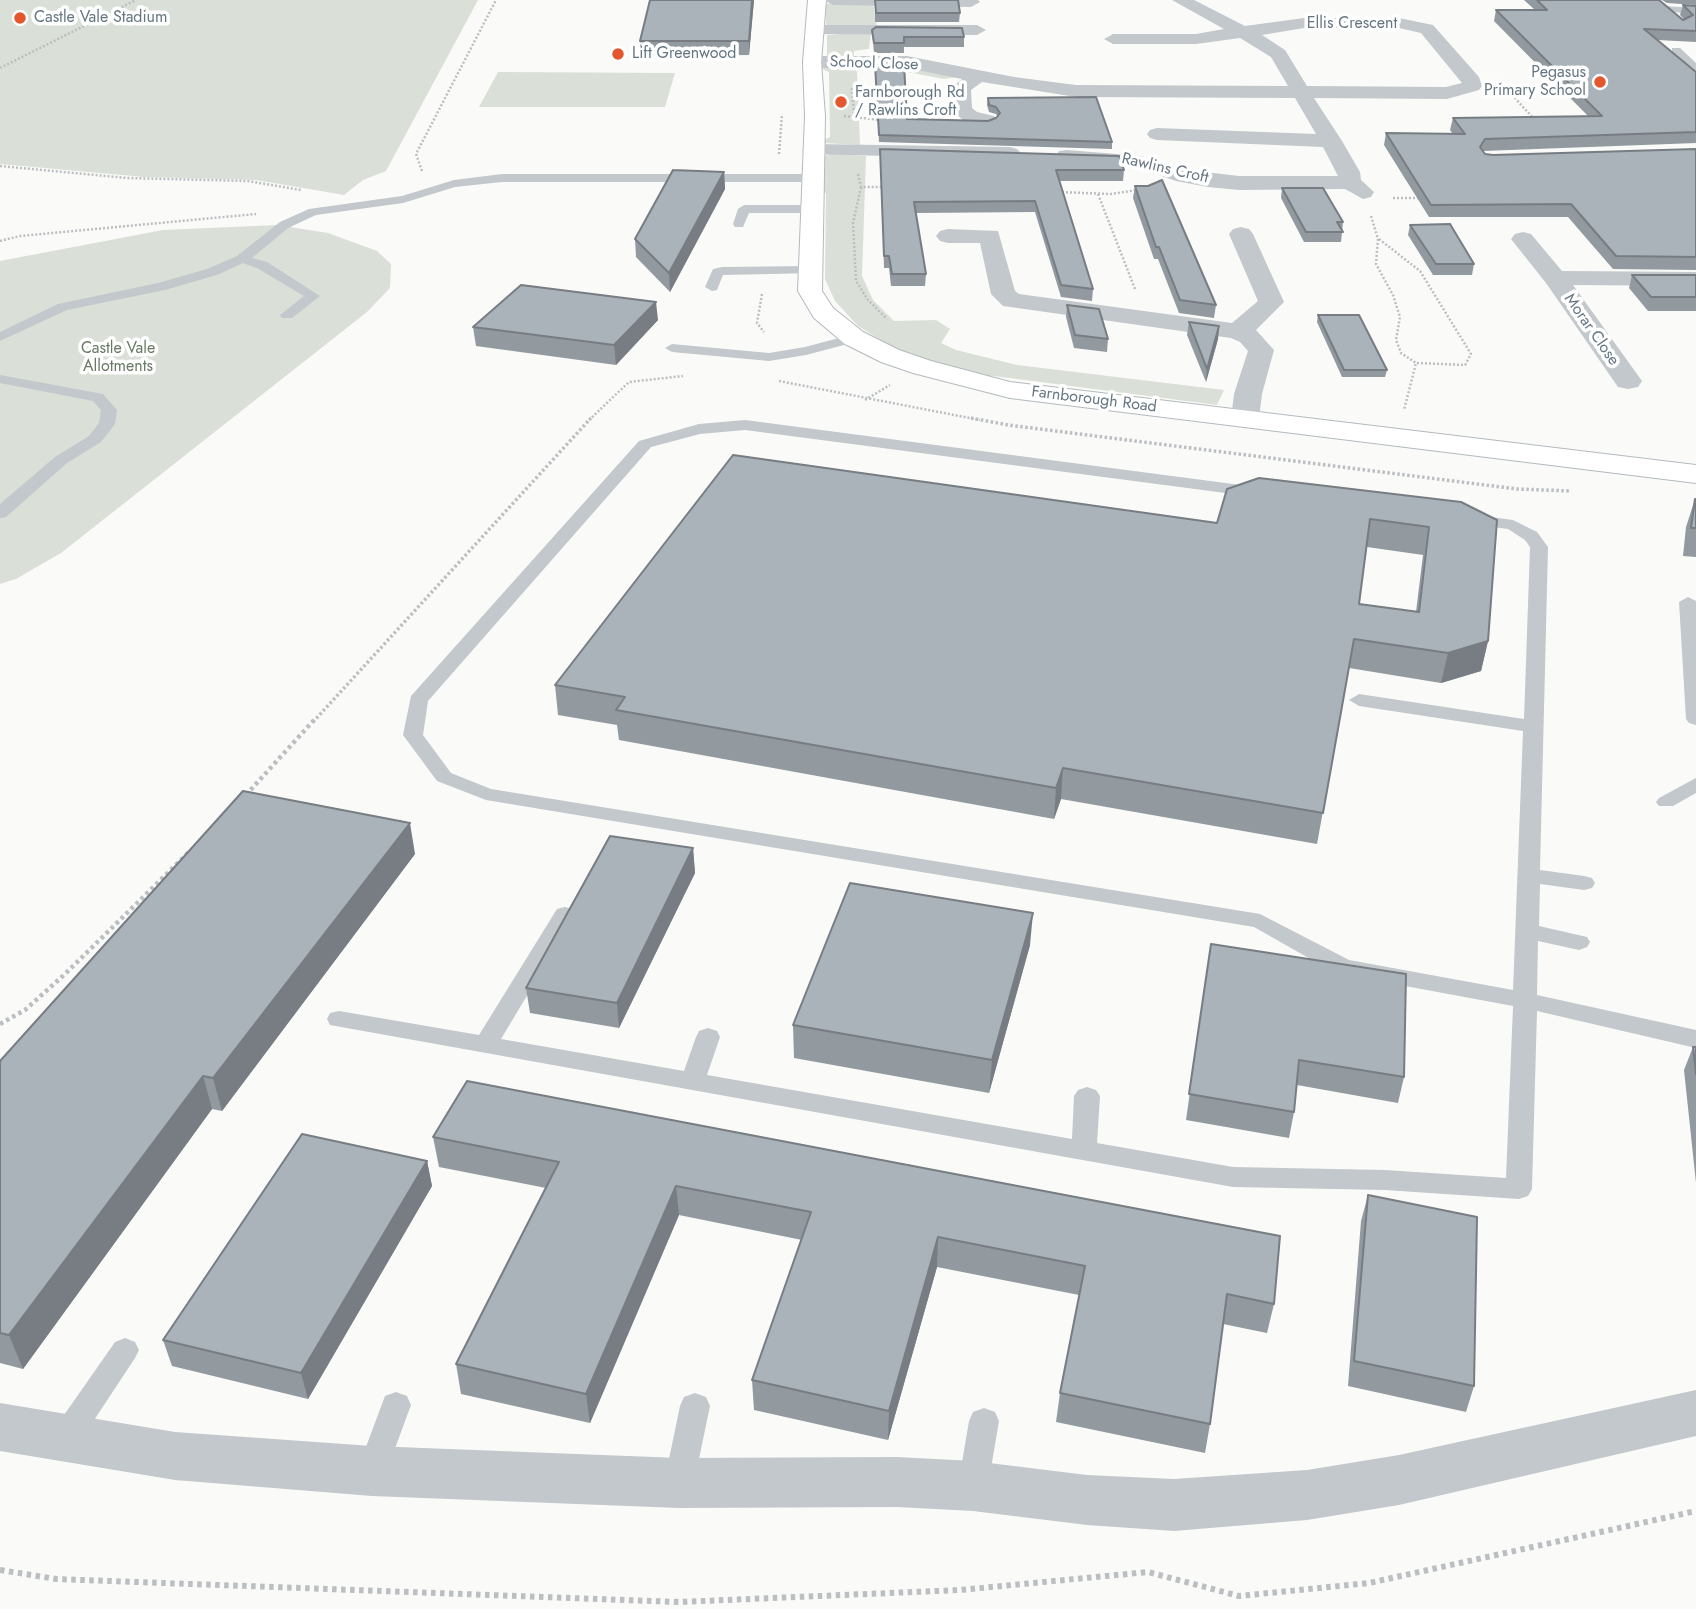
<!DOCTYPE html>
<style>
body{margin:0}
canvas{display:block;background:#fafaf8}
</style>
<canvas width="1696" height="1609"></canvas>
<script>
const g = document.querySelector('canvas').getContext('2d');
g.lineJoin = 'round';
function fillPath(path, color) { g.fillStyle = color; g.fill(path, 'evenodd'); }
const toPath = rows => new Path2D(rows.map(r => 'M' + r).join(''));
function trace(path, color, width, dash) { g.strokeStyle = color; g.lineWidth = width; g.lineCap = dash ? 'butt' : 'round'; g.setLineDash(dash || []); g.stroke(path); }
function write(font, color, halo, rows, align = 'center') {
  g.font = font + ' Jost,sans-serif'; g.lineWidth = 7; g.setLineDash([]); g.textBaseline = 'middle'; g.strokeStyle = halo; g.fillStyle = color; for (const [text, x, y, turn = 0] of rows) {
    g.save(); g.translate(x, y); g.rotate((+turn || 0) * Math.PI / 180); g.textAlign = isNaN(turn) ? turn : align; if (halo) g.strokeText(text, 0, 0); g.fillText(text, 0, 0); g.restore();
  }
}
fillPath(toPath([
 [0,0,478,0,386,171,363,180,344,195,256,180,144,177,0,164],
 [835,2,873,3,877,27,826,25,826,4],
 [871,32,869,49,854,51,854,60,827,58,827,35],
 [903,65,958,77,944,79,902,71,857,70,860,145,823,143,822,141,830,137,829,72,822,69,826,67],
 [498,72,675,73,665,107,479,107],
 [831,154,866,156,862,276,873,300,894,321,936,320,950,329,941,343,956,350,1017,365,1224,390,1217,405,994,376,976,377,899,351,858,326,835,301,825,279,826,193,820,190,821,157],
 [277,225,328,233,377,251,391,264,390,288,367,312,61,553,16,579,0,584,0,261,163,230]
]), '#dadfd7');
const secondary = toPath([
 [808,0,826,0,821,62,825,116,822,291,833,308,863,332,899,350,931,361,1010,382,1696,465,1696,483,1010,398,913,373,881,362,845,344,814,318,798,291,805,116,803,62,808,0]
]);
trace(secondary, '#b3babf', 2);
trace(toPath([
 [0,68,136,0],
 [1501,83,1535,120],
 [852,88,854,116],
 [844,116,881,120],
 [915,120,937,120],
 [779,154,782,114],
 [0,166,127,178,248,181,301,190],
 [422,171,416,154,496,0],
 [858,174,861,187,885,187],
 [861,187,853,223,856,281,868,300,887,319],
 [1058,192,1111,194,1137,190],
 [1098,194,1135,289],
 [1393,198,1422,198],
 [1371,216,1378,239,1376,264,1393,295,1400,317,1396,340,1401,353,1416,363,1404,410],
 [1379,239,1420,271,1471,354,1465,365,1416,363],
 [0,241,20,236,256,214],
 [762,294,757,323,764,332],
 [779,381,980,420],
 [865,400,890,385],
 [589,420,629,382,683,376]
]), '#bbbfc2', 2.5, [2, 2]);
trace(toPath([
 [971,418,1008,425,1517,489,1571,491],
 [313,722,591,418]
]), '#bbbfc2', 3.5, [2.5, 2.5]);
trace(toPath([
 [246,795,314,720],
 [0,1024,25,1010,65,974,190,851]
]), '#bbbfc2', 4.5, [3.5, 3.5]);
trace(toPath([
 [0,1570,56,1579,679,1602,960,1590,1148,1572,1239,1596,1369,1583,1696,1511]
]), '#bbbfc2', 6, [4.5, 4.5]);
fillPath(toPath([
 [1664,6,1696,8,1696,14,1661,11,1661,7,1664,6],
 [1672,48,1680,48,1696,63,1696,71,1672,52,1672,48],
 [502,174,812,174,818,178,812,182,502,182,455,187,403,203,316,215,288,228,252,258,267,262,320,296,292,318,282,318,280,315,304,296,257,268,243,263,217,275,165,290,67,310,0,341,0,332,58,304,158,283,207,269,237,256,280,222,309,209,402,196,454,180,502,174],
 [744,205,811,205,817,209,811,213,749,213,743,227,735,227,733,224,738,209,744,205],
 [810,266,817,270,815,273,723,275,717,290,712,291,705,287,713,269,722,267,810,266],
 [854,334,859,335,859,341,806,355,769,361,672,352,665,348,672,344,769,353,805,347,854,334],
 [0,375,103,394,117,410,115,424,101,442,67,463,6,517,0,518,0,504,55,457,89,436,99,423,101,410,93,401,0,383,0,375],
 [745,420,1256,487,1264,492,1256,497,745,430,700,434,651,447,428,701,423,735,451,773,491,789,1260,914,1349,960,1513,990,1523,731,1359,706,1349,700,1359,694,1524,719,1530,547,1525,540,1508,529,1469,524,1461,519,1469,514,1513,520,1537,532,1548,547,1540,870,1584,876,1592,878,1595,883,1592,888,1584,890,1540,884,1539,926,1587,937,1590,942,1587,947,1579,950,1538,941,1537,995,1696,1030,1696,1048,1537,1011,1532,1189,1528,1196,1519,1199,1385,1190,1233,1187,330,1025,327,1019,330,1013,339,1011,479,1035,557,909,565,907,573,909,576,914,501,1039,684,1071,696,1037,699,1031,708,1028,717,1031,720,1037,707,1075,1072,1139,1074,1096,1078,1090,1087,1087,1096,1090,1100,1096,1097,1143,1233,1167,1385,1170,1506,1178,1513,1006,1335,973,1254,927,486,800,437,781,403,735,411,696,639,441,699,424,745,420],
 [1688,597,1696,601,1696,725,1689,723,1686,719,1679,602,1688,597],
 [1696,778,1696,793,1673,806,1659,806,1656,802,1659,798,1696,778],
 [125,1338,135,1342,139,1350,135,1358,77,1446,66,1450,55,1446,51,1437,55,1428,115,1342,125,1338],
 [396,1392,407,1396,411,1405,383,1481,372,1484,361,1481,357,1471,385,1396,396,1392],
 [695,1393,706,1397,710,1406,694,1483,690,1493,679,1497,668,1493,664,1483,680,1406,684,1397,695,1393],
 [984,1408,995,1412,999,1421,988,1486,984,1496,973,1500,962,1496,958,1486,969,1421,973,1412,984,1408]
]), '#c3c8cc');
fillPath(toPath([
 [824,0,978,0,980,2,971,7,833,5,824,0],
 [1172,0,1194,0,1245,26,1304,18,1399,18,1433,25,1479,77,1482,86,1479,90,1447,99,1314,98,1342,141,1360,172,1361,180,1374,192,1371,197,1363,199,1345,189,1239,190,1208,187,1176,181,1139,168,1067,162,1059,161,1056,156,1059,151,1067,150,1141,156,1188,170,1239,176,1338,176,1323,147,1157,140,1150,138,1147,134,1150,130,1157,128,1316,134,1295,98,1076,97,982,82,971,90,972,108,977,112,994,116,997,120,994,124,987,126,964,121,952,110,951,88,962,79,907,68,812,68,803,62,812,56,907,56,1014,77,1076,85,1288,86,1271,57,1240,38,1196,44,1113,44,1104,39,1113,34,1196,34,1224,29,1172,0],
 [1304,28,1399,28,1421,33,1462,83,1446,87,1307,86,1285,50,1262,35,1304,28],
 [816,25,977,25,986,30,977,35,810,34,807,30,816,25],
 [813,144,1010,147,1017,149,1021,153,1017,157,1010,159,806,154,802,150,806,146,813,144],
 [1241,227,1249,229,1253,234,1284,302,1256,330,1274,350,1262,394,1259,419,1255,425,1245,427,1235,425,1231,419,1234,394,1248,351,1240,342,1231,338,1003,306,991,294,980,243,948,243,940,241,936,236,940,231,948,229,998,231,1015,291,1019,294,1232,323,1258,301,1229,234,1233,229,1241,227],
 [1523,232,1531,234,1562,271,1696,272,1696,286,1573,285,1642,381,1638,387,1628,389,1618,387,1546,283,1511,239,1515,234,1523,232],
 [1696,1390,1696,1436,1399,1505,1307,1520,1174,1531,1087,1525,973,1511,897,1507,679,1508,372,1496,175,1480,0,1451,0,1403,175,1432,372,1446,679,1458,897,1457,973,1461,1087,1475,1174,1479,1307,1470,1399,1455,1696,1390]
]), '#c3c8cc');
fillPath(secondary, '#fff');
fillPath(toPath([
 [754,0,749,55,641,56,640,41],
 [875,0,960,13,959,22,875,22],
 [1524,0,1659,0,1683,20,1685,20,1680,15,1683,5,1696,6,1696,42,1657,40,1696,72,1696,143,1483,151,1485,154,1493,155,1696,149,1696,270,1613,269,1568,217,1429,217,1384,145,1386,133,1453,134,1450,130,1453,118,1588,116,1494,21,1496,10,1535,10],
 [1662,0,1696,0,1696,5,1667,3],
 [872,30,964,37,964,47,904,47,904,53,874,53],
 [875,71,907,119,988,121,996,118,998,117,996,114,989,112,987,105,988,98,1112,142,1112,149,879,142],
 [880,149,1124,170,1123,181,1059,181,1093,289,1092,301,1061,297,1035,212,916,213,926,274,925,286,891,286,889,268,884,268],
 [724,172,725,189,670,292,636,257,635,239],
 [1135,186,1216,305,1214,318,1179,313,1158,259,1154,259,1133,198],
 [1282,188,1343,222,1341,242,1304,242,1281,198],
 [1410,225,1474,264,1472,275,1433,275,1408,235],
 [1632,275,1696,275,1696,311,1648,311,1629,288],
 [1067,305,1108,339,1107,352,1074,348,1066,317],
 [1318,315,1387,370,1385,377,1342,377,1317,322],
 [658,320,616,365,476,346,473,327],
 [1189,322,1219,326,1218,339,1206,382,1187,335],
 [1695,499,1696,499,1696,557,1683,556,1686,527],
 [1461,502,1488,641,1481,671,1441,683,1349,668,1317,844,1061,799,1054,819,619,740,617,725,558,715,555,685,1217,523],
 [1367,547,1423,555,1416,612,1359,604],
 [693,848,695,873,619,1028,530,1013,526,988],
 [415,854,222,1111,212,1109,23,1369,0,1363,0,1061],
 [1211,944,1404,1077,1398,1103,1297,1085,1294,1112,1289,1138,1186,1120],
 [1030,945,989,1093,794,1058,793,1025],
 [1693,1047,1696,1047,1696,1183,1684,1070],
 [433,1137,1274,1304,1267,1333,1223,1324,1210,1424,1205,1453,1056,1422,1060,1393,1079,1295,937,1267,888,1440,754,1410,752,1380,802,1240,679,1215,590,1423,461,1394,456,1364,546,1188,439,1167],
 [427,1161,432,1186,308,1399,172,1366,163,1340],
 [1368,1195,1474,1386,1466,1412,1348,1386,1361,1221]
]), '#929a9f');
fillPath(toPath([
 [752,0,754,0,749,55,749,41],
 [724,172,725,189,670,292,669,273],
 [656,302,658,320,616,365,614,345],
 [1219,326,1218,339,1206,382,1207,369],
 [1488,641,1481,671,1441,683,1448,653],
 [1063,768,1061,799,1054,819,1056,788],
 [410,823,415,854,222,1111,213,1078],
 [693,848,695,873,619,1028,617,1003],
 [1033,913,1030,945,989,1093,992,1060],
 [203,1076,212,1109,23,1369,9,1335],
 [427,1161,432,1186,308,1399,301,1373],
 [676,1186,679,1215,590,1423,586,1394],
 [938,1237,937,1267,888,1440,889,1411]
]), '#777d82');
const building = toPath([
 [650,0,752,0,749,41,640,41,650,0],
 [875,0,958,0,960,13,876,13,875,0],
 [1537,0,1659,0,1683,20,1693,15,1683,5,1696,6,1696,31,1644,29,1696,72,1696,132,1485,139,1480,147,1485,154,1493,155,1696,149,1696,257,1616,256,1571,204,1431,205,1386,133,1465,134,1453,118,1602,116,1496,10,1547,10,1537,0],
 [876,27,962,28,964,37,904,37,904,43,874,43,872,30,876,27],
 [875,64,904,64,907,119,988,121,996,118,1000,113,996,107,989,105,988,98,1096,97,1112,142,879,135,875,64],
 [880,149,1119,156,1124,170,1056,170,1093,289,1061,285,1035,201,914,202,926,274,892,274,889,256,884,256,880,149],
 [673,170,724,172,669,273,635,239,673,170],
 [1162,180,1216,305,1180,300,1159,247,1156,247,1135,186,1148,186,1162,180],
 [1282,188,1323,188,1343,222,1337,222,1343,232,1306,232,1282,188],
 [1450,224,1474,264,1436,264,1410,225,1450,224],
 [1632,275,1696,275,1696,297,1651,297,1632,275],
 [521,285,656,302,614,345,473,327,521,285],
 [1067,305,1099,309,1108,339,1075,335,1067,305],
 [1318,315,1359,315,1387,370,1344,370,1318,315],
 [1189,322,1219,326,1207,369,1189,322],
 [733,455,1217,523,1227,489,1259,478,1461,502,1497,520,1488,641,1448,653,1354,639,1323,813,1063,768,1056,788,616,710,625,697,555,685,733,455],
 [1370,519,1429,527,1419,612,1359,604,1370,519],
 [1695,499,1696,499,1696,528,1691,528,1695,499],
 [243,791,410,823,213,1078,203,1076,9,1335,0,1333,0,1061,243,791],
 [610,836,693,848,617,1003,526,988,610,836],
 [850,883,1033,913,992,1060,793,1025,850,883],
 [1211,944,1406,974,1404,1077,1299,1060,1294,1112,1189,1094,1211,944],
 [1693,1047,1696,1047,1696,1074,1693,1047],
 [467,1081,1280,1236,1274,1304,1227,1294,1210,1424,1060,1393,1085,1266,938,1237,889,1411,752,1380,811,1212,676,1186,586,1394,456,1364,559,1162,433,1137,467,1081],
 [302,1134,427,1161,301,1373,163,1340,302,1134],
 [1368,1195,1477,1217,1474,1386,1354,1361,1368,1195]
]);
fillPath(building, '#aab3b9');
trace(building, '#777d82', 2);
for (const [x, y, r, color] of [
 [20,18,7,"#e4572e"],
 [618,54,7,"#e4572e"],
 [1600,82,7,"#e4572e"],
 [841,102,7,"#e4572e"]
]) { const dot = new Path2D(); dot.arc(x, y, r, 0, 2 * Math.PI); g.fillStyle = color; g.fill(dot); trace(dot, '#fff', 2.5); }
write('16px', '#657683', '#fff', [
 ["Castle Vale Stadium",34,18],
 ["Lift Greenwood",632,54],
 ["Pegasus",1586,73,"right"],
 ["Primary School",1586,91,"right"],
 ["Farnborough Rd",855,93],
 ["/ Rawlins Croft",855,111]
], 'left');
write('16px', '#657683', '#fff', [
 ["Ellis Crescent",1352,24],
 ["School Close",874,64,2],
 ["Rawlins Croft",1165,169,13],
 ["Morar Close",1591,330,55],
 ["Farnborough Road",1094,400,7]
]);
write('16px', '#687a64', '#fff', [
 ["Castle Vale",118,349],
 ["Allotments",118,367]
]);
</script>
